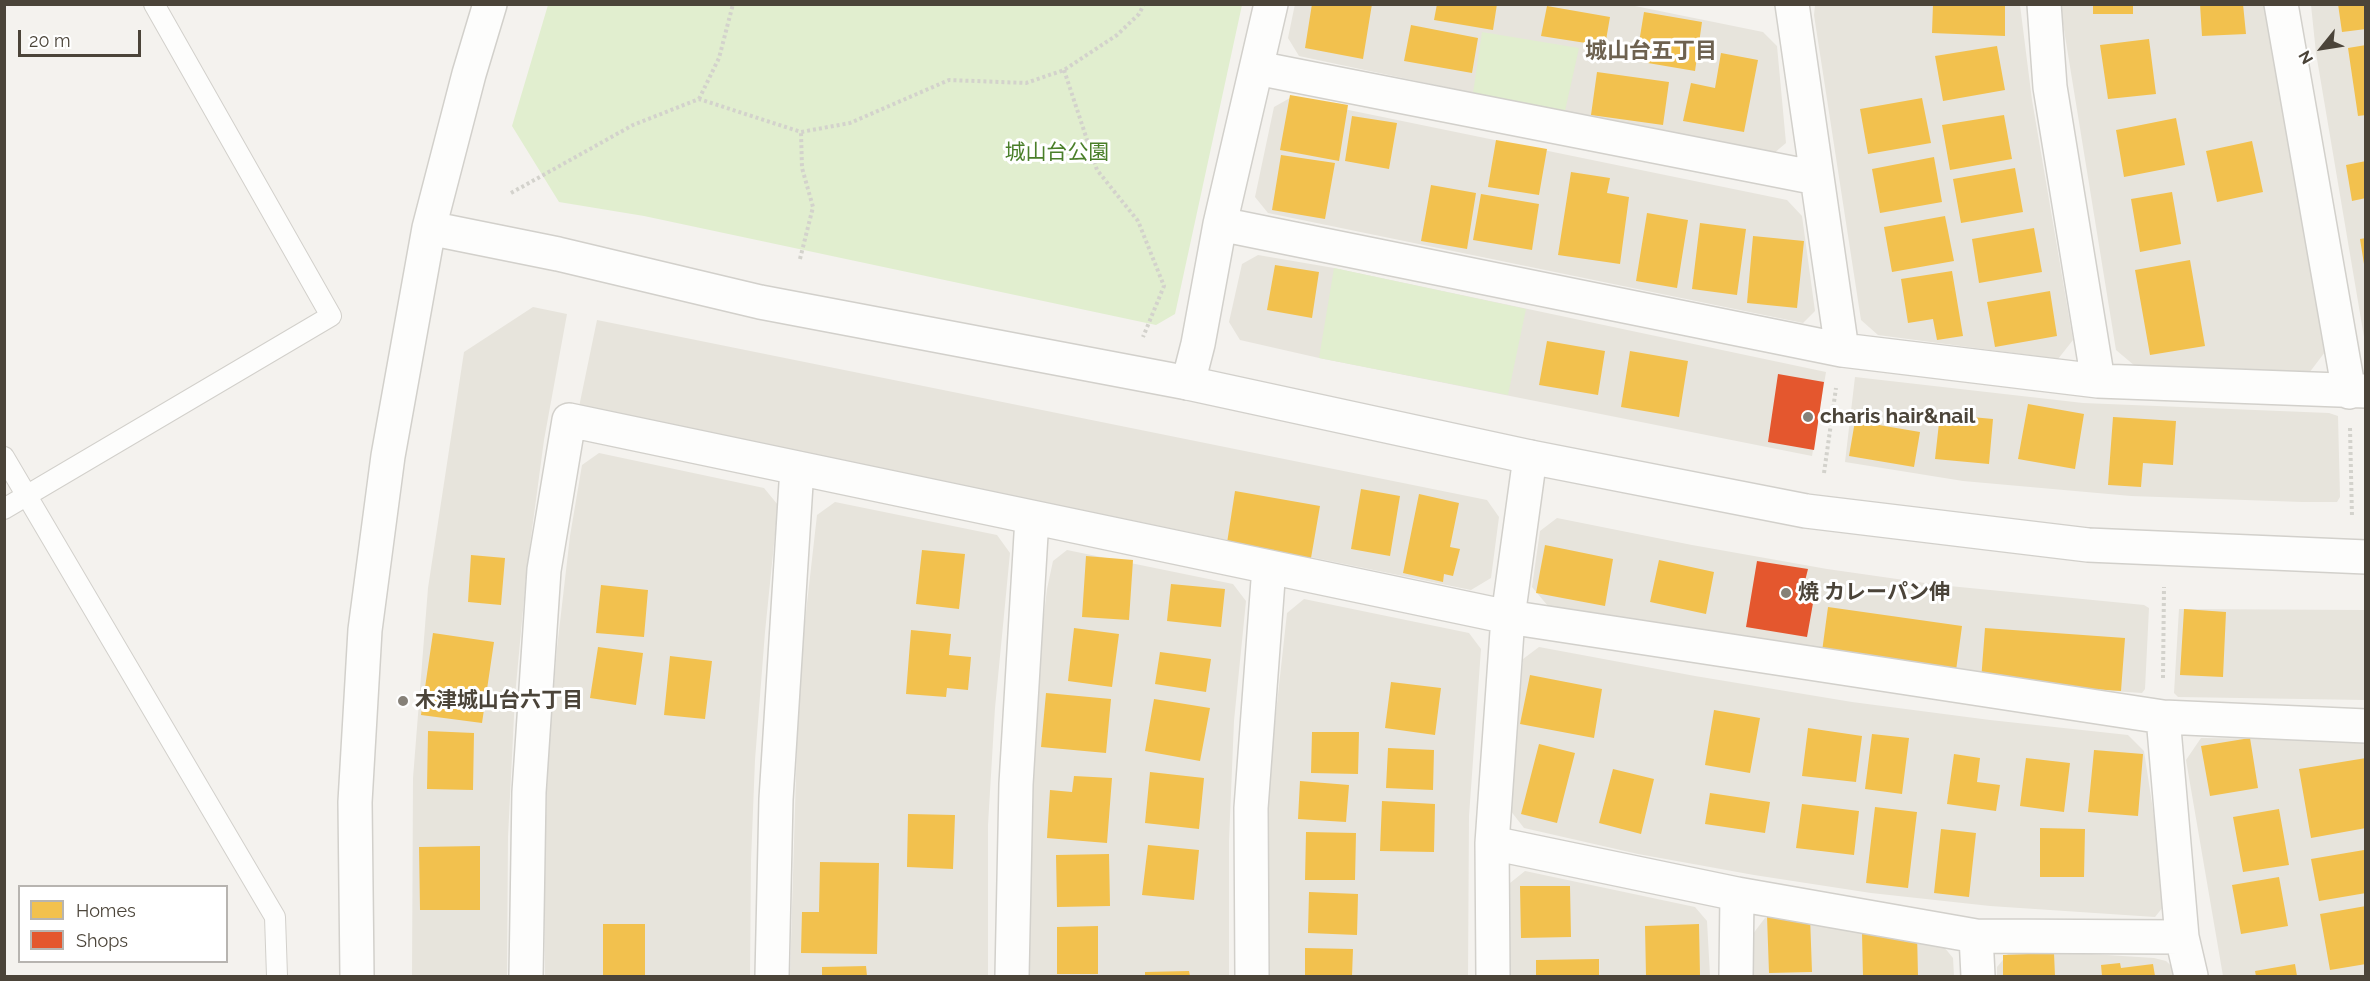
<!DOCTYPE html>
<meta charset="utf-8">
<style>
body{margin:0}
#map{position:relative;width:2370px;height:981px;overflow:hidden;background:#f4f2ee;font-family:Raleway,sans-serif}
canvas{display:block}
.frame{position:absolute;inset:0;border:6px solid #4b4439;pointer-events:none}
.legend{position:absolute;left:18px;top:885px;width:210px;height:78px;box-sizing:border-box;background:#fff;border:2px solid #b7b4b0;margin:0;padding:8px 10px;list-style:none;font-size:18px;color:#4b4439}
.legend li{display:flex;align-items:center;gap:12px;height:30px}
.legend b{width:30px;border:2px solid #b7b4b0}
.north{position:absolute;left:2292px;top:18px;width:60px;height:60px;-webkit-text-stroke:4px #fff;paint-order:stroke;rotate:240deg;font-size:16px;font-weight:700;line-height:24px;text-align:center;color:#4b4439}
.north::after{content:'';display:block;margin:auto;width:21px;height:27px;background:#4b4439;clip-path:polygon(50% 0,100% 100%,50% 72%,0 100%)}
.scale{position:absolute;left:18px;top:30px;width:123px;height:27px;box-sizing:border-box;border:3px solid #4b4439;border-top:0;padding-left:8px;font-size:18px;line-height:21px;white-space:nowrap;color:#4b4439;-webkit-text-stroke:4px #fff;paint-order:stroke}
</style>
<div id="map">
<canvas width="2370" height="981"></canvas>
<div class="frame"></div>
<ul class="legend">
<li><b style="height:16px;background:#f2c14e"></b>Homes</li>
<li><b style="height:16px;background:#e4572e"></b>Shops</li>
</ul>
<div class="north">N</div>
<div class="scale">20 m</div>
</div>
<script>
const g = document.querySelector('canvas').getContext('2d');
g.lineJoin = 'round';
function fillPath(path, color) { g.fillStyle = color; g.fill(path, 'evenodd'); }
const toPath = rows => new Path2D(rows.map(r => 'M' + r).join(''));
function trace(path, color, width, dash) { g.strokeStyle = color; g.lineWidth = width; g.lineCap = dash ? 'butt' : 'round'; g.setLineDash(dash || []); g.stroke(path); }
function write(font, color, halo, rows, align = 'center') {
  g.font = font + ' Raleway,"Noto Sans JP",sans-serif'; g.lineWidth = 6; g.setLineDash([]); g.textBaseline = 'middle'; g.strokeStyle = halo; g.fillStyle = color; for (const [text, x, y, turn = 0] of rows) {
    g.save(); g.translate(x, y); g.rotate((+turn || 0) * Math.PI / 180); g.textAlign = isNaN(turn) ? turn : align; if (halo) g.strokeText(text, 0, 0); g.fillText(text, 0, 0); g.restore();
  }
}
fillPath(toPath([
 [1295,4,1630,5,1763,32,1777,46,1786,143,1773,154,1473,93,1299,56,1288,38],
 [1815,5,2020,5,2032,100,2073,340,2058,359,1878,335,1861,320,1814,15],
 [2060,5,2270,5,2275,54,2325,352,2309,373,2135,366,2116,350],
 [2311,5,2365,5,2365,343,2316,53],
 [1290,98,1787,200,1802,216,1815,311,1803,323,1268,213,1255,197,1274,107],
 [1258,255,1334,268,1826,372,1812,456,1319,358,1240,340,1229,322,1242,264],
 [533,307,567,314,544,440,527,567,515,696,508,837,507,976,412,976,413,778,428,588,464,352],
 [597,320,1487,500,1499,517,1491,578,1471,590,579,407],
 [1855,377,2083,403,2329,413,2338,416,2340,497,2337,502,2302,502,2131,496,1963,481,1845,462],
 [599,453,764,488,778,505,765,632,755,760,751,861,750,976,545,976,544,872,548,760,557,648,570,536,582,465],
 [835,502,997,535,1010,553,995,708,988,825,988,976,790,976,799,674,817,515],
 [1557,518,1692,545,1827,569,1939,585,2144,605,2149,608,2145,689,2142,693,2040,686,1644,628,1548,606,1532,587,1540,531],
 [1067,550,1233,584,1246,601,1234,721,1229,841,1229,976,1028,976,1032,715,1047,589,1053,561],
 [1304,599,1469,633,1481,649,1469,816,1468,976,1266,976,1267,828,1273,740,1287,613],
 [2179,609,2365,610,2365,700,2178,697,2174,693],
 [1539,647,1695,676,1852,702,1990,720,2128,735,2144,751,2167,902,2155,917,1990,906,1871,893,1754,875,1638,854,1524,828,1510,810,1523,659],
 [2201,738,2357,740,2365,743,2365,976,2223,976,2186,760],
 [1525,871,1695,907,1707,921,1710,976,1509,976,1508,896,1510,883],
 [1765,918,1940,942,1953,958,1954,976,1750,976,1749,939],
 [2012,949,2154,958,2166,961,2179,973,2180,976,1997,976,1997,967]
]), '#e7e4dc');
fillPath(toPath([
 [548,5,1242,5,1175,314,1156,325,644,216,559,202,512,126],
 [1482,32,1579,48,1565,111,1473,93],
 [1334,268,1526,309,1508,395,1319,358]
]), '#e1eecf');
fillPath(toPath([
 [1312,4,1372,4,1363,59,1305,48],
 [1437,4,1497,4,1493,30,1434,20],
 [1933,4,2005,4,2005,36,1932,33],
 [2093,4,2133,4,2133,14,2093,14],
 [2200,4,2243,4,2246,34,2202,36],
 [2338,4,2366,4,2366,29,2342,32],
 [1547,6,1610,17,1605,46,1541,36],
 [1644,12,1702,22,1695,71,1636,61],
 [1411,25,1478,38,1472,73,1404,61],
 [2149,39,2156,94,2108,99,2100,45],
 [2366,45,2366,115,2358,116,2348,48],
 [1997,46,2005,90,1943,101,1935,56],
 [1721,53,1758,60,1744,132,1683,121,1691,83,1715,88],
 [1597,72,1669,82,1663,125,1591,115],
 [1290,95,1348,105,1339,161,1280,150],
 [1922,98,1931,143,1868,154,1860,109],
 [2004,115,2012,159,1950,170,1942,125],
 [1352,116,1397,123,1389,169,1345,161],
 [2176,118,2185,165,2124,177,2116,130],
 [1496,140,1547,149,1539,195,1488,187],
 [2252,141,2263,192,2217,202,2206,151],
 [1281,155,1335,163,1325,219,1272,210],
 [1934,157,1942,202,1880,213,1872,169],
 [2366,161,2366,198,2352,201,2346,165],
 [2015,168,2023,212,1961,223,1953,179],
 [1571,172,1610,178,1607,193,1629,197,1620,264,1558,255],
 [1431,185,1476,193,1467,249,1421,241],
 [2172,192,2181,244,2140,252,2131,199],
 [1481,194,1539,204,1532,250,1473,240],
 [1647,213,1688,220,1677,288,1636,281],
 [1945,216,1954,261,1892,272,1884,227],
 [1700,223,1746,229,1737,295,1692,289],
 [2034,228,2042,272,1979,283,1972,239],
 [1753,236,1804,241,1797,308,1747,303],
 [2366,238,2366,264,2364,264,2360,239],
 [2190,260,2205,346,2150,355,2135,270],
 [1275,265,1319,272,1312,318,1267,310],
 [1952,271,1963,336,1937,340,1933,319,1908,323,1901,279],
 [2050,291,2057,336,1995,347,1987,302],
 [1547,341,1605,351,1598,395,1539,385],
 [1630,351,1688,361,1679,417,1621,407],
 [2028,404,2084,414,2075,469,2018,459],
 [1940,414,1993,419,1989,464,1935,459],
 [2113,417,2176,421,2173,465,2143,463,2141,487,2108,485],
 [1855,421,1920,432,1914,467,1849,456],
 [1361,489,1400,496,1390,556,1351,549],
 [1235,491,1320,506,1311,558,1227,543],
 [1419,494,1459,503,1450,547,1460,549,1453,576,1444,574,1443,582,1403,573],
 [1545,545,1613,559,1605,606,1536,593],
 [922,550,965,554,959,609,916,604],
 [471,555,505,558,501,605,468,602],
 [1086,556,1133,560,1129,620,1082,617],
 [1659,560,1714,572,1706,614,1650,602],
 [1171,584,1225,589,1221,627,1167,621],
 [601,585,648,590,644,637,596,633],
 [1828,607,1962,626,1955,678,1821,659],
 [2184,609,2226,612,2223,677,2180,675],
 [1074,628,1119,634,1112,687,1068,681],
 [1985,628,2125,638,2121,691,1981,681],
 [911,630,951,634,949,655,971,657,968,690,947,688,946,697,906,694],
 [433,633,494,642,482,723,421,715],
 [598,647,643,653,636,705,590,698],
 [1160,652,1211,659,1206,692,1155,684],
 [670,656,712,661,705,719,664,715],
 [1530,675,1602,689,1594,738,1520,724],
 [1391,682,1441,688,1435,735,1385,728],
 [1046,693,1111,699,1106,753,1041,747],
 [1154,699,1210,708,1200,761,1145,751],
 [1714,710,1760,718,1750,773,1705,765],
 [1808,728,1862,736,1856,782,1802,776],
 [428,731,474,733,473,790,427,789],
 [1312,732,1359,732,1358,774,1311,773],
 [1872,734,1909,738,1902,794,1865,789],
 [2250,738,2258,788,2210,796,2201,746],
 [1539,744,1575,753,1557,823,1521,814],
 [1388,748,1434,750,1433,790,1386,788],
 [2094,750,2143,754,2138,816,2088,812],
 [1954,754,1980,758,1977,782,2000,785,1996,811,1947,804],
 [2026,758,2070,763,2064,812,2020,806],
 [2366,758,2366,828,2311,838,2299,769],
 [1613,769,1654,779,1641,834,1599,823],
 [1150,772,1204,778,1199,829,1145,823],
 [1074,776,1112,778,1107,843,1047,838,1050,790,1072,792],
 [1300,781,1349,785,1346,822,1298,819],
 [1710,793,1770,802,1765,833,1705,824],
 [1382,801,1435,804,1434,852,1380,851],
 [1802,804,1859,811,1854,855,1796,848],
 [1875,807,1917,812,1908,888,1866,883],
 [2279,809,2289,865,2243,872,2233,817],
 [908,814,955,815,953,869,907,867],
 [2040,828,2085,829,2084,877,2040,877],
 [1941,829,1976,833,1969,897,1934,893],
 [1306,832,1356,833,1355,880,1305,880],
 [1148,845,1199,850,1194,900,1142,895],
 [480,846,480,910,420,910,419,847],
 [2364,850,2366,893,2319,901,2311,859],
 [1109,854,1110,906,1057,907,1056,855],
 [820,862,879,863,877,954,801,953,802,912,819,912],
 [2279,877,2288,926,2241,934,2232,885],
 [1520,886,1570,886,1571,937,1521,938],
 [1309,892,1358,894,1357,935,1308,933],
 [2366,906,2366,964,2330,970,2320,914],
 [1767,916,1810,916,1812,972,1769,973],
 [603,924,645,924,645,976,603,976],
 [1699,924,1700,975,1646,976,1645,926],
 [1098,926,1098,974,1057,974,1057,927],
 [1917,932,1918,976,1863,976,1862,933],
 [1305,948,1353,949,1352,976,1305,976],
 [2054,953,2055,976,2003,976,2003,955],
 [1599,959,1599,976,1536,976,1536,960],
 [2120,963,2121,968,2153,964,2155,976,2102,976,2101,965],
 [2295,964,2297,976,2256,976,2255,971],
 [866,966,867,976,822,976,822,967],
 [1189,971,1190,976,1145,976,1145,972]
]), '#f2c14e');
fillPath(toPath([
 [1778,374,1824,382,1814,450,1768,442],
 [1757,561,1808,569,1803,589,1815,592,1807,637,1746,627]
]), '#e4572e');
const service = toPath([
 [4,457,275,917,277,976],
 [4,509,331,316,154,4]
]);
const minor = toPath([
 [1792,4,1842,350],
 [2044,4,2050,87,2098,381],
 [2281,4,2349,392],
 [1257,68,1817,178],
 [1220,224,1842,350,2098,381,2366,391],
 [1188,383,1198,344,1220,224,1271,4],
 [2163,717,2182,937,2191,976],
 [1492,843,1737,894,1976,936,2182,937],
 [1976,936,1978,976],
 [526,976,529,792,544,570,569,420,1508,617,2163,717,2366,726],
 [772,976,776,799,797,468],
 [1012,976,1016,784,1032,518],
 [1252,976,1251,808,1269,567],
 [1493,976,1492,843,1508,617,1530,457],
 [1736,976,1737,894]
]);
const tertiary = toPath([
 [429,228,558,254,760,302,1188,383,1530,457,1806,511,2088,545,2366,557],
 [357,976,355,802,365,630,388,456,429,228,469,74,490,4]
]);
trace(service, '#d2d0cb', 22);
trace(minor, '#d2d0cb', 36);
trace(tertiary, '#d2d0cb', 36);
trace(toPath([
 [1064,70,1097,170,1138,221,1164,286,1143,337],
 [699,99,719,58,733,4],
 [511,193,633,125,699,99,801,132,850,123,949,80,1026,83,1064,70,1117,35,1139,14,1144,4],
 [800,259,813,207,802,168,801,132],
 [2350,428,2352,517],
 [1824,473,1836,388],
 [2163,678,2164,587]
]), '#d3d2cc', 4, [3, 3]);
trace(service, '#fdfdfc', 20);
trace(minor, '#fdfdfc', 33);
trace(tertiary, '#fdfdfc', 33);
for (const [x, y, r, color] of [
 [1808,417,6,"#868178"],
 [1786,593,6,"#868178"],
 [403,701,6,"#868178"]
]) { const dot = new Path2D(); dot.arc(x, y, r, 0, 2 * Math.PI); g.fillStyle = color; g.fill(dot); trace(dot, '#fff', 2); }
write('21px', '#4a7f2a', '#fff', [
 ["城山台公園",1057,153]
]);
write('bold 21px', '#4b4439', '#fff', [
 ["charis hair&nail",1820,417],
 ["焼 カレーパン伸",1798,593],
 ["木津城山台六丁目",415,701]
], 'left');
write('bold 22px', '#6e6250', '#fff', [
 ["城山台五丁目",1651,51]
]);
</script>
